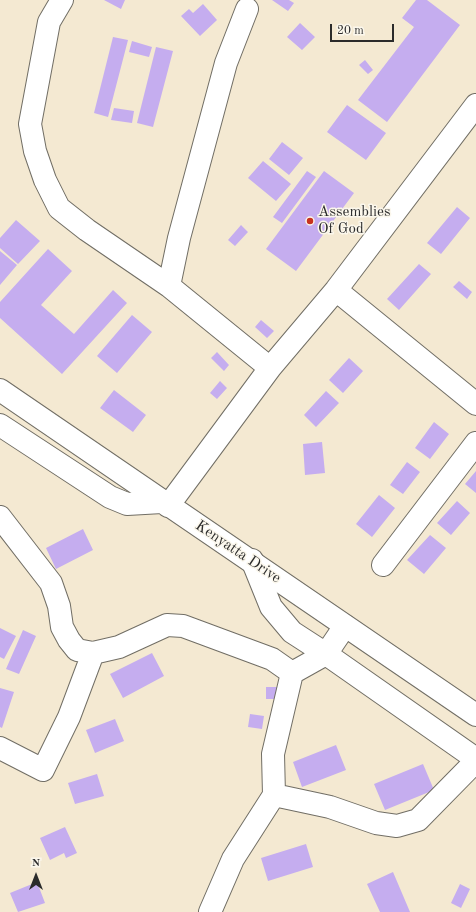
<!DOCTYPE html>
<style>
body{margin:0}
#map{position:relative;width:476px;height:912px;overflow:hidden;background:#f4e9d2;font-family:"Old Standard TT",serif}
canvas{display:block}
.north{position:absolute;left:16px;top:856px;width:40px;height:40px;-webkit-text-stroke:3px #fbf7ec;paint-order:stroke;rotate:0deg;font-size:11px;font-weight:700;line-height:16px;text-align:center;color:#2b2b2b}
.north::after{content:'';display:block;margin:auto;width:14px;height:18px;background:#2b2b2b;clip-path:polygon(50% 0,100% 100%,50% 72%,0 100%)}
.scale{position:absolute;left:330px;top:24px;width:64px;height:18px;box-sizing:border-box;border:2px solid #2b2b2b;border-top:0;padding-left:5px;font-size:12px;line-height:14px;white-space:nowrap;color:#2b2b2b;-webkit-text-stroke:3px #fbf7ec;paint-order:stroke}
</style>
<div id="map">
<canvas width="476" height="912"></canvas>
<div class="north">N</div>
<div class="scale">20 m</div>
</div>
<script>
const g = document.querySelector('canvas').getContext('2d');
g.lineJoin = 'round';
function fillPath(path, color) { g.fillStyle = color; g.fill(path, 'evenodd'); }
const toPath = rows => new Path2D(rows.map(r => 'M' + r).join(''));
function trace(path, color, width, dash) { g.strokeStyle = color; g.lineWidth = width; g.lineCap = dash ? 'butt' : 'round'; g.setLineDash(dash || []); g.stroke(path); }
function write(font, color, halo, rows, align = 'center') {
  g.font = font + ' "Old Standard TT",serif'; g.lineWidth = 3; g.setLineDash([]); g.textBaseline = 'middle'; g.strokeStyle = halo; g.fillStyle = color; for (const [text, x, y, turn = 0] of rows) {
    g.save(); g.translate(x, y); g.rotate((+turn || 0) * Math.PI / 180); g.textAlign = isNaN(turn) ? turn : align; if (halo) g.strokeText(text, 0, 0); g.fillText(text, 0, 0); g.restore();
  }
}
fillPath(toPath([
 [104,0,125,0,121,9],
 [272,0,289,0,294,3,288,11],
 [416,0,427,0,460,25,387,122,358,100,414,27,402,18],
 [203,4,217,20,200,36,181,16,189,9,193,13],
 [300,23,315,37,302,50,287,37],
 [113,37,128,40,108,117,94,113],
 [132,41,152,47,149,57,129,52],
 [156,47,173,51,153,127,137,123],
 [365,60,373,70,368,74,359,65],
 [347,105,386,133,366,160,327,132],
 [114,108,134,111,132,123,111,120],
 [282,142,303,158,289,175,269,159],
 [263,161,291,184,276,201,248,178],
 [307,171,316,177,282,223,273,217],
 [324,171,354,193,296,271,266,249],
 [457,207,470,218,441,254,427,243],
 [16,220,40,241,18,264,0,248,0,238],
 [241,225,248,232,235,246,228,240],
 [48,249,72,271,41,305,74,334,113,290,127,303,62,374,0,318,0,302],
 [0,251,17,265,0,285],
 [419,264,431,274,399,310,387,299],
 [459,281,472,292,467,299,453,287],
 [132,315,152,332,117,373,97,356],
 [261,320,274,331,267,338,255,327],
 [217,352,229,365,224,371,211,358],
 [349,358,363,371,343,393,329,380],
 [220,381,227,388,217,399,210,393],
 [114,390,146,415,133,432,100,408],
 [326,391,339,403,316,427,304,415],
 [434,422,449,434,430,459,415,448],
 [322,442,325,473,305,475,303,444],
 [407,462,420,472,403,494,390,485],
 [476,471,476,493,465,484],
 [379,495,395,508,372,537,356,524],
 [457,501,470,513,451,535,437,523],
 [83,529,93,550,56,569,46,548],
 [430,535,446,548,424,574,407,560],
 [0,628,16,636,4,659,0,657],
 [23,630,36,636,19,674,6,669],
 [152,653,164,676,123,698,110,674],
 [266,687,278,687,278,699,266,699],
 [0,688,14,692,2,728,0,727],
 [250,714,264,716,262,729,248,727],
 [115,719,124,741,95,753,86,730],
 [336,745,346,770,302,787,293,762],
 [423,764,434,790,385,810,374,784],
 [97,774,104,796,75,804,68,783],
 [65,827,77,853,66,858,64,853,50,860,40,838],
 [306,844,313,867,268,881,261,858],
 [393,872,410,912,380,912,367,884],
 [37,882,45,903,18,912,10,893],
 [460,884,470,889,461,908,451,903]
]), '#c5adef');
const minor = toPath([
 [62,0,49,22,30,124,35,151,45,180,59,208,87,230,169,286,270,368],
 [169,286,179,238,226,63,247,9],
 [336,290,476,404],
 [0,425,110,497,127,504,162,502],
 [168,506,270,368,336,290,476,105],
 [0,517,51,583,59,606,62,627,69,640,77,650,93,653,119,647,167,625,183,626,272,659,292,673],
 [252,560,271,607,292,632,326,654,476,759],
 [383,565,476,443],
 [0,748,43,770,69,717,93,653],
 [274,795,330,807,376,823,397,826,418,820,476,761],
 [210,912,233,859,274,795,273,754,292,673,326,654,345,626]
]);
const secondary = toPath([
 [0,390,476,715]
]);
trace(minor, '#716e65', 24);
trace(secondary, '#716e65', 24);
trace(minor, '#fff', 22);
trace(secondary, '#fff', 22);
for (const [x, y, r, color] of [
 [310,221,4,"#c8321e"]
]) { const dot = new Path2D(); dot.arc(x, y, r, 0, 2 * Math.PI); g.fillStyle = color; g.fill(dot); trace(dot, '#fbf7ec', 1.5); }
write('15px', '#2b2b2b', '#fbf7ec', [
 ["Assemblies",318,212],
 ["Of God",318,229]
], 'left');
write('15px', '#2b2b2b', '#fbf7ec', [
 ["Kenyatta Drive",238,552,34]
]);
</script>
